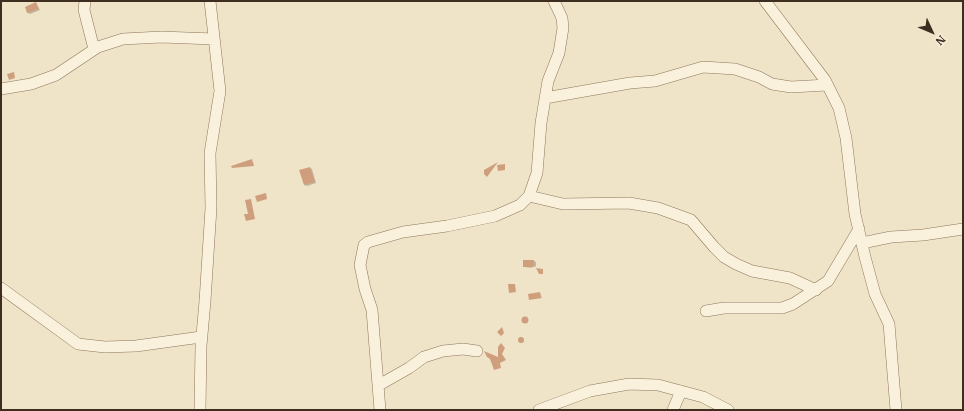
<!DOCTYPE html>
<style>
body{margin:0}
#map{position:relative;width:964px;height:411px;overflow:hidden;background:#f0e4c8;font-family:"IBM Plex Serif",serif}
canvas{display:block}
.frame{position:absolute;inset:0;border:2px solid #3d2e20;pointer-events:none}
.north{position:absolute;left:912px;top:12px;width:40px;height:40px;-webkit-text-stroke:3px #f7eed8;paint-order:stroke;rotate:134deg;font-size:11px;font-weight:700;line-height:16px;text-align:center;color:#3d2e20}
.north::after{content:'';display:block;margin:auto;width:14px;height:18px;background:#3d2e20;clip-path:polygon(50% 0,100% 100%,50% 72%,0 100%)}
</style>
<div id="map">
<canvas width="964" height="411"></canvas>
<div class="frame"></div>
<div class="north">N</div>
</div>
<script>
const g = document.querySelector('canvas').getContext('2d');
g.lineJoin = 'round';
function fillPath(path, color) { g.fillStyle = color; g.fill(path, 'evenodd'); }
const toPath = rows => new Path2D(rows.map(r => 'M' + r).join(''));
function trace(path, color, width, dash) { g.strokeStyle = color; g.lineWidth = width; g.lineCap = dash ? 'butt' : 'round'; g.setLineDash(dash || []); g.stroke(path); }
fillPath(toPath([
 [36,4,40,10,30,14,28,13,26,8],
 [310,168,312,169,316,183,307,186,304,185],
 [534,261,536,262,536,267,530,264,529,266,533,268,524,267],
 [540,293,542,298,530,299],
 [524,318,528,319,527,322,523,321,522,319],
 [522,338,524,342,521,343,520,339]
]), '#0003');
fillPath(toPath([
 [36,2,39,9,27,13,25,7],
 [14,72,15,78,9,80,7,74],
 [252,159,254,166,232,168,231,166],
 [498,162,487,177,484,174,484,170],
 [505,164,505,170,498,171,497,165],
 [310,167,315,182,304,185,299,170],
 [266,193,267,199,257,202,255,196],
 [251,199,255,219,246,221,244,214,248,214,245,200],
 [523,260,534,260,534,267,523,267],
 [536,268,543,269,543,274,539,274],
 [508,284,515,284,516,292,509,293],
 [540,292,541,298,529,300,528,294],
 '521.5 320a3.5 3.5 0 1 1 7 0a3.5 3.5 0 1 1-7 0Z',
 [502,327,504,333,501,336,497,332],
 '518 340a3 3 0 1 1 6 0a3 3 0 1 1-6 0Z',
 [501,343,505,348,502,354,506,360,500,363,501,368,494,370,490,359,487,357,484,351,498,357,498,347]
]), '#cf9f7d');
const minor = toPath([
 [85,1,84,10,94,49],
 [765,1,825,80,839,108,846,138,855,214,865,257,875,294,889,324,896,410],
 [1,89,31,84,56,75,98,47,123,39,161,37,214,39],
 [545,98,630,83,655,81,703,67,735,69,759,77,772,84,791,87,827,85],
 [529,196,563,204,629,203,658,208,691,220,714,247,724,257,736,264,752,271,790,278,816,290],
 [862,243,891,237,923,235,963,229],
 [1,288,78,344,105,347,136,346,201,337],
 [706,311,724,308,782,308,793,304,828,281,859,229],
 [379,385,409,368,424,357,443,351,463,349,477,351],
 [200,410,201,346,205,301,211,208,210,153,220,91,210,1],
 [380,410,372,310,365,289,360,265,364,245,368,242,403,232,447,226,495,216,520,205,529,196,537,173,541,123,548,81,559,53,563,28,562,18,554,1],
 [539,410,590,391,629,384,658,385,703,397,728,410],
 [673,410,681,391]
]);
trace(minor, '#8d765c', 12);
trace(minor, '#faf1dc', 11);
</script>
